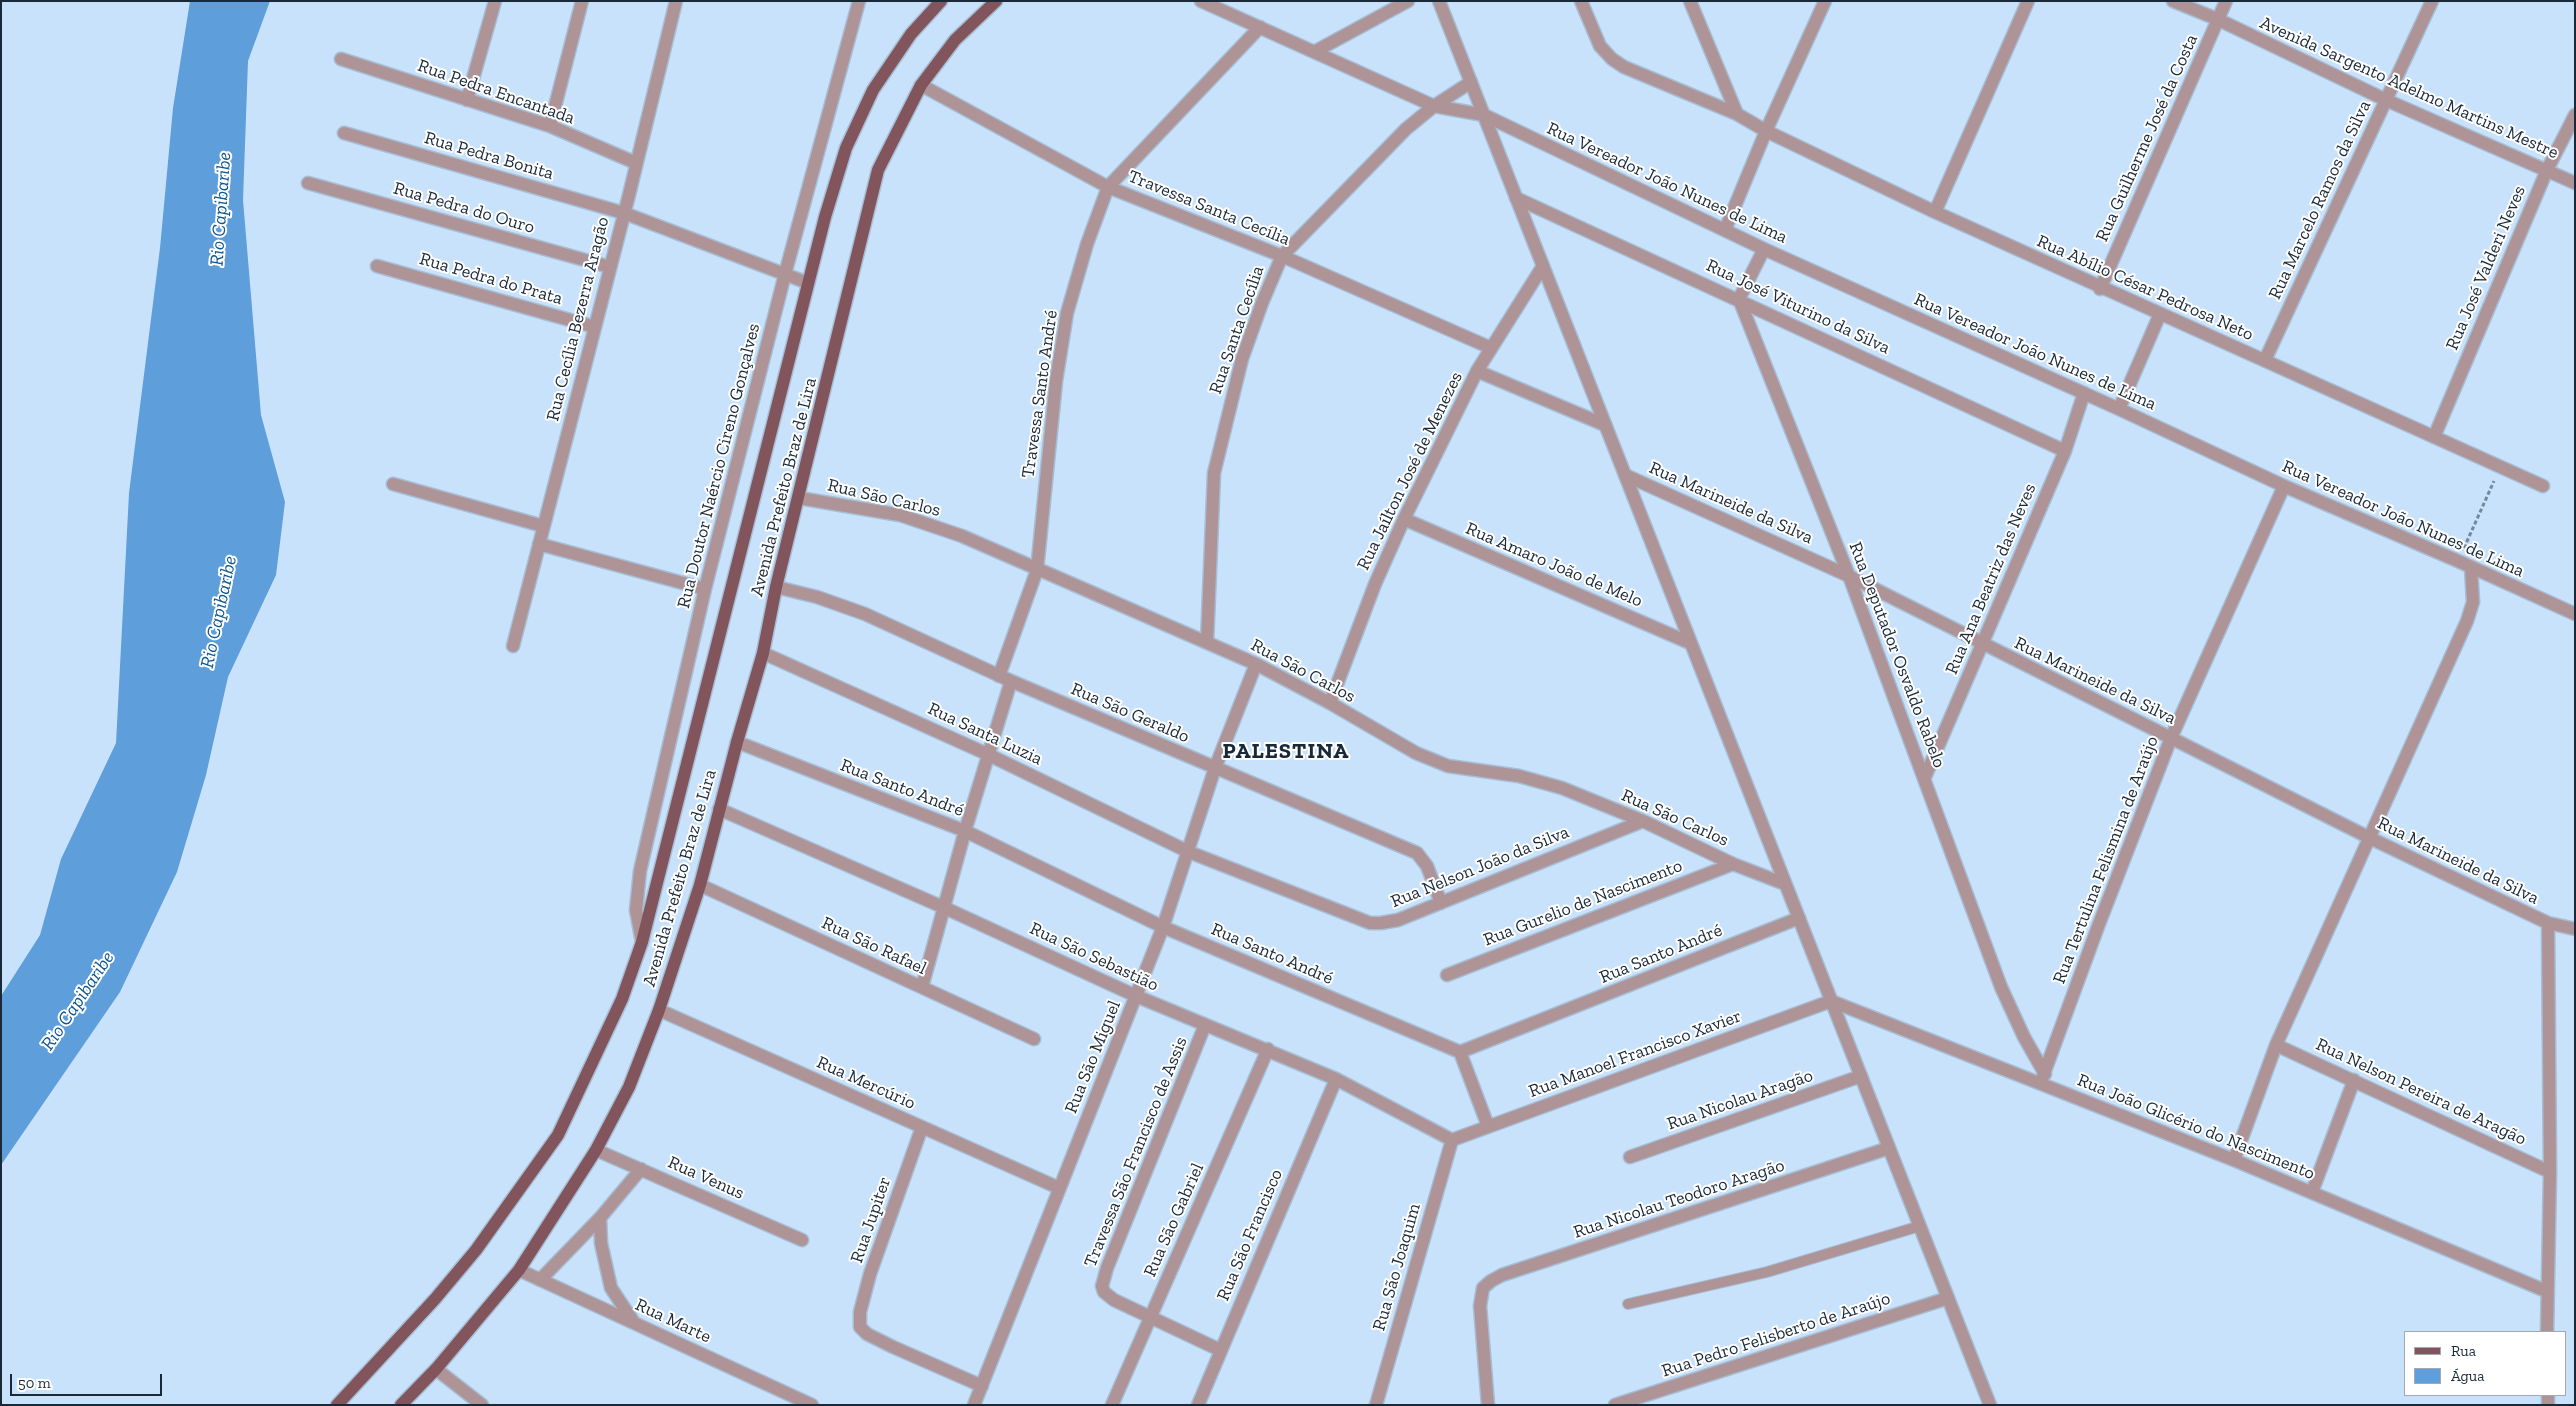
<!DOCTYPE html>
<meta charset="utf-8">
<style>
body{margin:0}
#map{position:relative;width:2576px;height:1406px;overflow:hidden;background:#c9e2fb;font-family:"Zilla Slab",serif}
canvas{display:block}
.frame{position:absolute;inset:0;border:2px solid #192938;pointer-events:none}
.legend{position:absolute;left:2404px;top:1331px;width:162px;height:65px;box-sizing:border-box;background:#fff;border:1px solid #a3a9af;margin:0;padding:6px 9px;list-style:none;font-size:15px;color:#192938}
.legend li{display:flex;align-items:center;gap:10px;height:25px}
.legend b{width:25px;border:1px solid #a3a9af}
.scale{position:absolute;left:10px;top:1374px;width:152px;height:22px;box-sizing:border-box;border:2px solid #192938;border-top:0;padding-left:6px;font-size:15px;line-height:18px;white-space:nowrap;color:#192938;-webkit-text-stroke:4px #fff;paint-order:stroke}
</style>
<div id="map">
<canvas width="2576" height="1406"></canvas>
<div class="frame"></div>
<ul class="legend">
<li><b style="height:6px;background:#82545c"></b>Rua</li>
<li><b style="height:14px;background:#5e9edb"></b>Água</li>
</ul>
<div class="scale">50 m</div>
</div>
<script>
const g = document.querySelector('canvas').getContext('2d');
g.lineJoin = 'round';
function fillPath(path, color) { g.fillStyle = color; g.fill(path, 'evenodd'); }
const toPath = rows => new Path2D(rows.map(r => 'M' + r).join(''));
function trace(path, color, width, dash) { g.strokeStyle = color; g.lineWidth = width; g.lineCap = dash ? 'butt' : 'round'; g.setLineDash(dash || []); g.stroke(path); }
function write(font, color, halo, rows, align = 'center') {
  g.font = font + ' "Zilla Slab",serif'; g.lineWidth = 4; g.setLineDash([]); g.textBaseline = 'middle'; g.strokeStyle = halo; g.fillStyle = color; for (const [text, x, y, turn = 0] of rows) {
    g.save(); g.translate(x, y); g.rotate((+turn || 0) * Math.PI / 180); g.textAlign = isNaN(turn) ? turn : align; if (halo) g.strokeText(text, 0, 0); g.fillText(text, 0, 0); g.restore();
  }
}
fillPath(toPath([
 [190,1,270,1,248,61,243,200,261,415,285,502,276,575,228,677,206,775,177,872,120,992,1,1165,1,996,40,935,61,859,116,743,129,493,160,248,173,108]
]), '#5e9edb');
const service = toPath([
 [1628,1304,1767,1272,1920,1226]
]);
const minor = toPath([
 [1201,1,1434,106,1484,115,1764,249,2119,409,2284,486,2458,561,2575,614],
 [1581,1,1600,46,1612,59,1624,67,1737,114,1766,131,1935,212,2543,486],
 [1690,1,1737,114],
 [2173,1,2217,19,2386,100,2575,183],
 [1314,52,1408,1],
 [341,59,550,126,636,163],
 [921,85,1108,187,1282,256,1491,348],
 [467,100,495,1],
 [550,126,582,1],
 [344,133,624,213,808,283],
 [308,183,610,267],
 [1516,198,2065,451],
 [1935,212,2028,1],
 [1725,230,1766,131,1825,1],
 [1764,249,1739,299,1849,576,2001,987,2024,1037,2045,1074],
 [377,266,595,327],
 [2100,289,2226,1],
 [2265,360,2432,1],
 [1477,371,1605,425],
 [2119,409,2160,314],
 [2434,437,2547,170,2575,115],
 [1625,475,1849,576,2370,838,2548,923,2575,929],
 [393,484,543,526],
 [799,498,900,515,962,536,1256,664,1330,703,1416,753,1448,766,1519,776,1562,788,1643,821,1733,864,1785,884],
 [1404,519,1690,643],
 [539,544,705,589],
 [776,587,817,597,865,614,1011,681,1417,853,1427,866,1441,903],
 [1207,642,1214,473,1242,359,1262,303,1282,256,1406,129,1434,106,1471,82],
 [513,646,629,195,676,1],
 [763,653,987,754,1189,852,1370,923,1381,923,1398,920,1643,821],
 [999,676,1037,570,1056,381,1067,313,1087,244,1108,187,1260,27],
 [1330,703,1375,584,1404,519,1477,371,1543,266],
 [737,742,965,831,1163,927,1460,1052,1799,918],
 [1925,777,2065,451,2084,393],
 [719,809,945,908,1136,996,1336,1079,1452,1140],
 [700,885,1034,1039],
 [642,942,636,910,640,871,705,589,785,274,859,1],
 [1447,975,1733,864],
 [922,987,965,831,1011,681],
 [659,1010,1059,1188],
 [1205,1025,1107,1268,1102,1286,1104,1292,1114,1300,1220,1350],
 [2276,1045,2550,1172],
 [1460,1052,1488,1126],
 [2042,1079,2099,924,2171,738,2284,486],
 [922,1127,870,1274,860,1312,860,1327,867,1334,893,1347,982,1386],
 [1452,1140,1831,1001,2234,1160,2546,1291],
 [596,1150,802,1240],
 [1630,1157,1861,1076],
 [2234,1160,2276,1045,2467,621,2473,602,2471,567],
 [2312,1192,2354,1080],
 [519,1270,812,1405],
 [540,1280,600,1218],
 [633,1321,611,1288,601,1243,600,1218,641,1169],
 [2547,1332,2550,1172,2548,923],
 [436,1369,482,1405],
 [2548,1395,2548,1405],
 [974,1405,1163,927,1215,768,1256,664],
 [1112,1405,1268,1049],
 [1198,1405,1336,1079],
 [1376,1405,1452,1140],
 [1488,1405,1480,1306,1483,1288,1491,1281,1502,1275,1889,1148],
 [1615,1405,1948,1298]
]);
const tertiary = toPath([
 [1439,1,1990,1405]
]);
const primary = toPath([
 [337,1405,435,1299,476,1250,558,1135,622,999,642,942,825,217,846,148,873,90,911,34,941,1],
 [401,1405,436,1369,519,1270,596,1150,629,1087,659,1010,700,885,737,742,763,653,776,587,878,170,921,85,955,40,996,1]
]);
trace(service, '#a6bdd4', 12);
trace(minor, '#a6bdd4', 15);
trace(tertiary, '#a6bdd4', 15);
trace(primary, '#a6bdd4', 15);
trace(toPath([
 [2464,548,2494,481]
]), '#73889c', 3, [4, 2.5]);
trace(service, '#ae9397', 10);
trace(minor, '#ae9397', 12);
trace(tertiary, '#ae9397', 12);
trace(primary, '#82545c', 12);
write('18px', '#192938', '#fff', [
 ["Avenida Sargento Adelmo Martins Mestre",2409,88,24],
 ["Rua Pedra Encantada",496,92,19],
 ["Rua Guilherme José da Costa",2147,138,-66],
 ["Rua Pedra Bonita",489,156,16],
 ["Rua Vereador João Nunes de Lima",1667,183,25],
 ["Rua Marcelo Ramos da Silva",2320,200,-65],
 ["Rua Pedra do Ouro",464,208,16],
 ["Travessa Santa Cecília",1209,208,22],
 ["Rua José Valderi Neves",2486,268,-67],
 ["Rua Pedra do Prata",491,279,16],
 ["Rua Abílio César Pedrosa Neto",2145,288,24],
 ["Rua José Viturino da Silva",1798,307,25],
 ["Rua Cecília Bezerra Aragão",578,319,-76],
 ["Rua Santa Cecília",1237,330,-71],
 ["Rua Vereador João Nunes de Lima",2035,352,24],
 ["Travessa Santo André",1040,394,-82],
 ["Rua Doutor Naércio Cireno Gonçalves",719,466,-76],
 ["Rua Jaílton José de Menezes",1410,471,-64],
 ["Avenida Prefeito Braz de Lira",784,487,-76],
 ["Rua São Carlos",884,498,13],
 ["Rua Marineide da Silva",1731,503,24],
 ["Rua Vereador João Nunes de Lima",2403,519,24],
 ["Rua Amaro João de Melo",1554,565,23],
 ["Rua Ana Beatriz das Neves",1991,579,-67],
 ["Rua Deputador Osvaldo Rabelo",1897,655,69],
 ["Rua São Carlos",1303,671,28],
 ["Rua Marineide da Silva",2095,681,26],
 ["Rua São Geraldo",1130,713,23],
 ["Rua Santa Luzia",985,734,25],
 ["Rua Santo André",902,788,21],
 ["Rua São Carlos",1675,818,24],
 ["Rua Tertulina Felismina de Araújo",2106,860,-69],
 ["Rua Marineide da Silva",2458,861,26],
 ["Rua Nelson João da Silva",1480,867,-22],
 ["Avenida Prefeito Braz de Lira",680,878,-74],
 ["Rua Gurelio de Nascimento",1583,903,-21],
 ["Rua São Rafael",874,946,25],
 ["Rua Santo André",1272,954,23],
 ["Rua Santo André",1661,954,-22],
 ["Rua São Sebastião",1094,957,25],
 ["Rua Manoel Francisco Xavier",1635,1054,-20],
 ["Rua São Miguel",1093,1057,-68],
 ["Rua Mercúrio",866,1083,24],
 ["Rua Nelson Pereira de Aragão",2421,1092,25],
 ["Rua Nicolau Aragão",1740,1100,-19],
 ["Rua João Glicério do Nascimento",2196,1127,22],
 ["Travessa São Francisco de Assis",1136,1152,-68],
 ["Rua Venus",706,1178,24],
 ["Rua Nicolau Teodoro Aragão",1679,1199,-18],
 ["Rua Jupiter",871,1220,-71],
 ["Rua São Gabriel",1174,1220,-66],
 ["Rua São Francisco",1250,1235,-67],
 ["Rua São Joaquim",1397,1267,-74],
 ["Rua Marte",673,1321,25],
 ["Rua Pedro Felisberto de Araújo",1776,1335,-18]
]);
write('italic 19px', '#0d568f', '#fff', [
 ["Rio Capibaribe",221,209,-86],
 ["Rio Capibaribe",219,612,-78],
 ["Rio Capibaribe",78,1001,-56]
]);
g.letterSpacing = '1px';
write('bold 22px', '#192938', '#fff', [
 ["PALESTINA",1286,752]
]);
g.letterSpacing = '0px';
</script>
